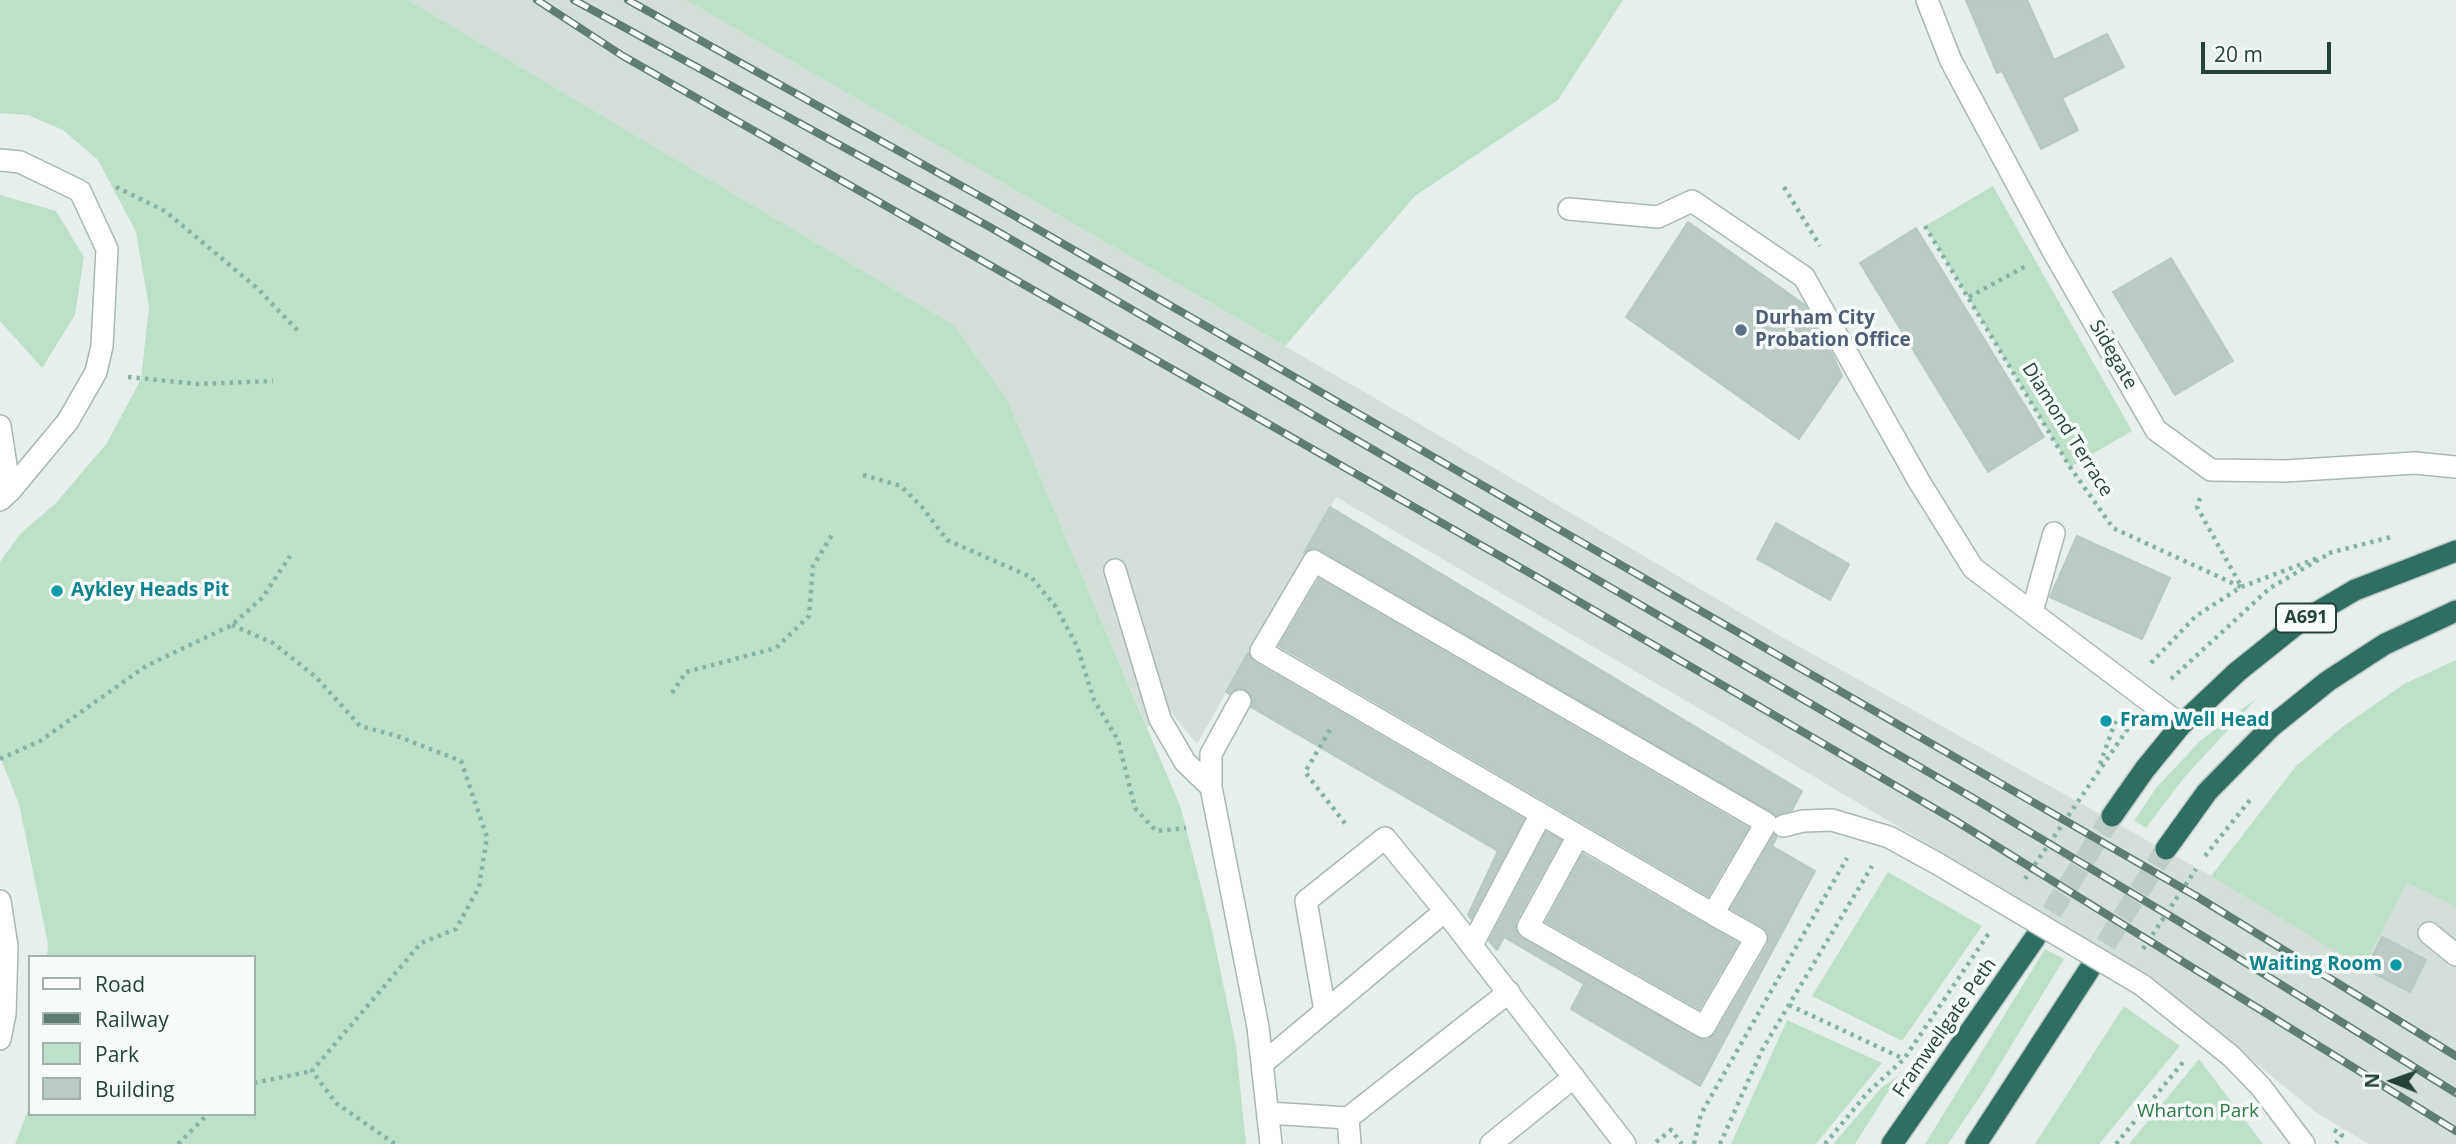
<!DOCTYPE html>
<style>
body{margin:0}
#map{position:relative;width:2456px;height:1144px;overflow:hidden;background:#e6efeb;font-family:"Open Sans",sans-serif}
canvas{display:block}
.legend{position:absolute;left:28px;top:955px;width:228px;height:161px;box-sizing:border-box;background:#f7fbf9;border:2px solid #a3b1ad;margin:0;padding:9px 12px;list-style:none;font-size:21px;color:#24423a}
.legend li{display:flex;align-items:center;gap:14px;height:35px}
.legend b{width:35px;border:2px solid #a3b1ad}
.north{position:absolute;left:2358px;top:1046px;width:70px;height:70px;-webkit-text-stroke:5px #f7fbf9;paint-order:stroke;rotate:271deg;font-size:19px;font-weight:700;line-height:28px;text-align:center;color:#24423a}
.north::after{content:'';display:block;margin:auto;width:24px;height:32px;background:#24423a;clip-path:polygon(50% 0,100% 100%,50% 72%,0 100%)}
.scale{position:absolute;left:2201px;top:42px;width:130px;height:32px;box-sizing:border-box;border:4px solid #24423a;border-top:0;padding-left:9px;font-size:21px;line-height:24px;white-space:nowrap;color:#24423a;-webkit-text-stroke:5px #f7fbf9;paint-order:stroke}
</style>
<div id="map">
<canvas width="2456" height="1144"></canvas>
<ul class="legend">
<li><b style="height:9px;background:#fff"></b>Road</li>
<li><b style="height:9px;background:#5f7d75"></b>Railway</li>
<li><b style="height:19px;background:#bfe0c8"></b>Park</li>
<li><b style="height:19px;background:#bbcac4"></b>Building</li>
</ul>
<div class="north">N</div>
<div class="scale">20 m</div>
</div>
<script>
const g = document.querySelector('canvas').getContext('2d');
g.lineJoin = 'round';
function fillPath(path, color) { g.fillStyle = color; g.fill(path, 'evenodd'); }
const toPath = rows => new Path2D(rows.map(r => 'M' + r).join(''));
function trace(path, color, width, dash) { g.strokeStyle = color; g.lineWidth = width; g.lineCap = dash ? 'butt' : 'round'; g.setLineDash(dash || []); g.stroke(path); }
function write(font, color, halo, rows, align = 'center') {
  g.font = font + ' "Open Sans",sans-serif'; g.lineWidth = 7; g.setLineDash([]); g.textBaseline = 'middle'; g.strokeStyle = halo; g.fillStyle = color; for (const [text, x, y, turn = 0] of rows) {
    g.save(); g.translate(x, y); g.rotate((+turn || 0) * Math.PI / 180); g.textAlign = isNaN(turn) ? turn : align; if (halo) g.strokeText(text, 0, 0); g.fillText(text, 0, 0); g.restore();
  }
}
fillPath(toPath([
 [408,0,686,0,1404,415,1773,632,2211,876,2363,967,2407,883,2456,907,2456,1144,2369,1144,2317,1113,2148,976,1731,727,1336,497,1197,744,1171,712,1147,727,1008,401,954,325]
]), '#d4dfda');
fillPath(toPath([
 [0,0,408,0,954,325,1008,401,1181,808,1212,930,1236,1046,1246,1144,15,1144,30,1105,30,1114,254,1114,254,957,47,957,48,944,19,804,0,757,0,562,20,534,56,503,107,443,141,379,149,307,136,232,98,160,63,130,28,115,0,113],
 [686,0,1623,0,1558,100,1415,196,1285,346],
 [1993,186,2132,431,2070,467,1925,226],
 [0,195,56,211,84,257,75,315,42,368,0,321],
 [2456,660,2456,907,2407,883,2363,968,2211,876,2296,766,2341,728,2404,684],
 [2257,698,2183,779,2146,828,2134,821,2156,788,2200,741],
 [1888,872,1982,926,1902,1041,1812,996],
 [2045,949,2064,959,1983,1092,1948,1144,1925,1144],
 [2124,1006,2180,1046,2099,1144,2035,1144],
 [1787,1020,1882,1063,1816,1144,1731,1144],
 [2199,1059,2263,1144,2129,1144],
 [1898,1076,1855,1144,1833,1144,1882,1087]
]), '#bfe0c8');
const building = toPath([
 [1966,0,2027,0,2054,60,2107,34,2124,67,2062,98,2078,130,2041,149,2002,71,1997,73,1966,0],
 [1688,222,1805,305,1832,354,1842,376,1799,439,1626,317,1688,222],
 [1916,228,2044,437,1988,472,1860,263,1916,228],
 [2171,258,2233,361,2175,395,2113,292,2171,258],
 [1330,507,1802,791,1792,810,1776,815,1321,550,1313,548,1304,553,1330,507],
 [1776,523,1849,564,1830,600,1757,559,1776,523],
 [2077,536,2170,578,2142,639,2050,597,2077,536],
 [1319,579,1748,828,1708,896,1279,646,1319,579],
 [1248,653,1254,662,1524,819,1471,919,1468,915,1498,851,1251,707,1253,700,1247,690,1239,688,1229,694,1226,692,1248,653],
 [1546,832,1561,840,1516,921,1515,928,1517,934,1703,1040,1710,1039,1715,1034,1768,944,1768,932,1763,927,1731,909,1774,835,1777,837,1772,846,1815,871,1700,1086,1571,1009,1584,984,1504,937,1497,950,1489,941,1546,832],
 [1583,854,1738,943,1699,1009,1546,922,1583,854],
 [2382,937,2426,960,2410,992,2366,969,2382,937]
]);
fillPath(building, '#bbcac4');
trace(building, '#b8c9c2', 2);
trace(toPath([
 [2035,938,2112,816],
 [2089,970,2166,849]
]), '#bfccc8', 21, [21, 10]);
const lane = toPath([
 [0,160,20,162,80,191,107,249,102,346,96,372,68,421,10,491,0,500],
 [1569,209,1658,217,1692,201,1804,277,1920,483,1973,568,2181,725],
 [0,426,10,491],
 [1314,561,1766,823,1713,914,1261,651,1314,561],
 [1115,570,1160,719,1185,762,1211,787],
 [2032,612,2054,533],
 [1240,701,1211,754,1211,787,1258,1027,1271,1144],
 [1783,826,1803,821,1832,820,1889,837,1938,864],
 [1578,836,1528,927,1704,1027,1756,938,1713,914],
 [0,901,7,946,5,1014,0,1039],
 [2429,933,2456,955],
 [1472,945,1541,814],
 [2142,985,2231,1056,2261,1087,2304,1144],
 [1325,1011,1306,901,1385,838,1445,911],
 [1262,1064,1445,911,1625,1144],
 [1268,1113,1348,1118,1509,992],
 [1348,1118,1350,1144],
 [1491,1144,1574,1077]
]);
const street = toPath([
 [1927,0,1951,61,2053,251,2156,430,2211,470,2285,471,2415,463,2456,467]
]);
const highway = toPath([
 [2112,816,2145,769,2181,725,2237,672,2297,624,2355,590,2456,551],
 [2166,849,2207,792,2272,726,2328,681,2385,644,2456,611],
 [1892,1144,2035,938],
 [1976,1144,2089,970]
]);
trace(lane, '#a8b8b2', 24);
trace(street, '#a8b8b2', 24);
trace(highway, '#c2cac8', 24);
trace(toPath([
 [116,187,165,211,257,288,298,331],
 [1784,187,1820,246],
 [1925,226,2070,467,2113,528,2241,587],
 [1969,297,2026,266],
 [128,377,198,384,273,381],
 [863,475,901,486,922,507,947,540,1031,577,1056,607,1077,646,1094,700,1118,740,1135,808,1156,831,1186,828],
 [2200,498,2197,507,2241,586],
 [2329,553,2395,536],
 [232,625,273,643,316,677,360,726,397,736,461,761,487,837,479,887,456,929,421,943,312,1071,336,1103,395,1144],
 [2151,663,2196,616,2241,587,2318,558],
 [2171,679,2270,588,2332,552],
 [672,693,686,672,776,648,809,616,813,566,832,535],
 [1330,730,1305,772,1347,826],
 [0,759,40,741,146,666,232,625,263,597,290,556],
 [2100,764,2117,717],
 [2205,856,2250,800],
 [2025,879,2129,727],
 [2143,949,2196,869],
 [1789,1005,1904,1059],
 [254,1083,312,1071],
 [2334,1130,2342,1135,2336,1143],
 [1656,1142,1671,1130,1682,1144],
 [178,1144,208,1114],
 [1694,1144,1701,1114,1847,858],
 [1720,1144,1762,1050,1872,866],
 [1825,1144,1868,1092,1904,1059,1989,933],
 [2116,1144,2184,1061]
]), '#86b3a5', 4.5, [3.5, 5]);
trace(lane, '#fff', 21);
trace(street, '#fff', 21);
trace(highway, '#2f6f62', 21);
const rail = toPath([
 [537,0,623,56,1535,576,1956,821,2456,1131],
 [574,0,988,226,1973,798,2180,922,2456,1093],
 [628,0,994,204,2196,896,2456,1056]
]);
trace(rail, '#5f7d75', 8);
trace(rail, '#f7fbf9', 5, [16]);
const laneBridge = toPath([
 [1938,864,2142,985]
]);
trace(laneBridge, '#a8b8b2', 24, []);
trace(laneBridge, '#fff', 21);
for (const [x, y, r, color] of [
 [1741,330,7,"#5c6f8a"],
 [57,591,7,"#0f9aa8"],
 [2106,721,7,"#0f9aa8"],
 [2396,965,7,"#0f9aa8"]
]) { const dot = new Path2D(); dot.arc(x, y, r, 0, 2 * Math.PI); g.fillStyle = color; g.fill(dot); trace(dot, '#f7fbf9', 2.5); }
for (const [x, y, w] of [
 [2306,618,60]
]) { const box = new Path2D(); box.roundRect(x - w / 2, y - 14.5, w, 29, 5); g.fillStyle = '#f7fbf9'; g.fill(box); trace(box, '#24423a', 2); }
write('bold 18px', '#24423a', null, [
 ["A691",2306,618]
]);
write('bold 19px', '#4e5e75', '#f7fbf9', [
 ["Durham City",1755,319],
 ["Probation Office",1755,341]
], 'left');
write('19px', '#24423a', '#f7fbf9', [
 ["Sidegate",2113,355,60],
 ["Diamond Terrace",2067,430,58],
 ["Framwellgate Peth",1945,1028,-55]
]);
write('bold 19px', '#0d838f', '#f7fbf9', [
 ["Aykley Heads Pit",71,591],
 ["Fram Well Head",2120,721],
 ["Waiting Room",2382,965,"right"]
], 'left');
write('19px', '#2d7a4b', '#f7fbf9', [
 ["Wharton Park",2198,1112]
]);
</script>
